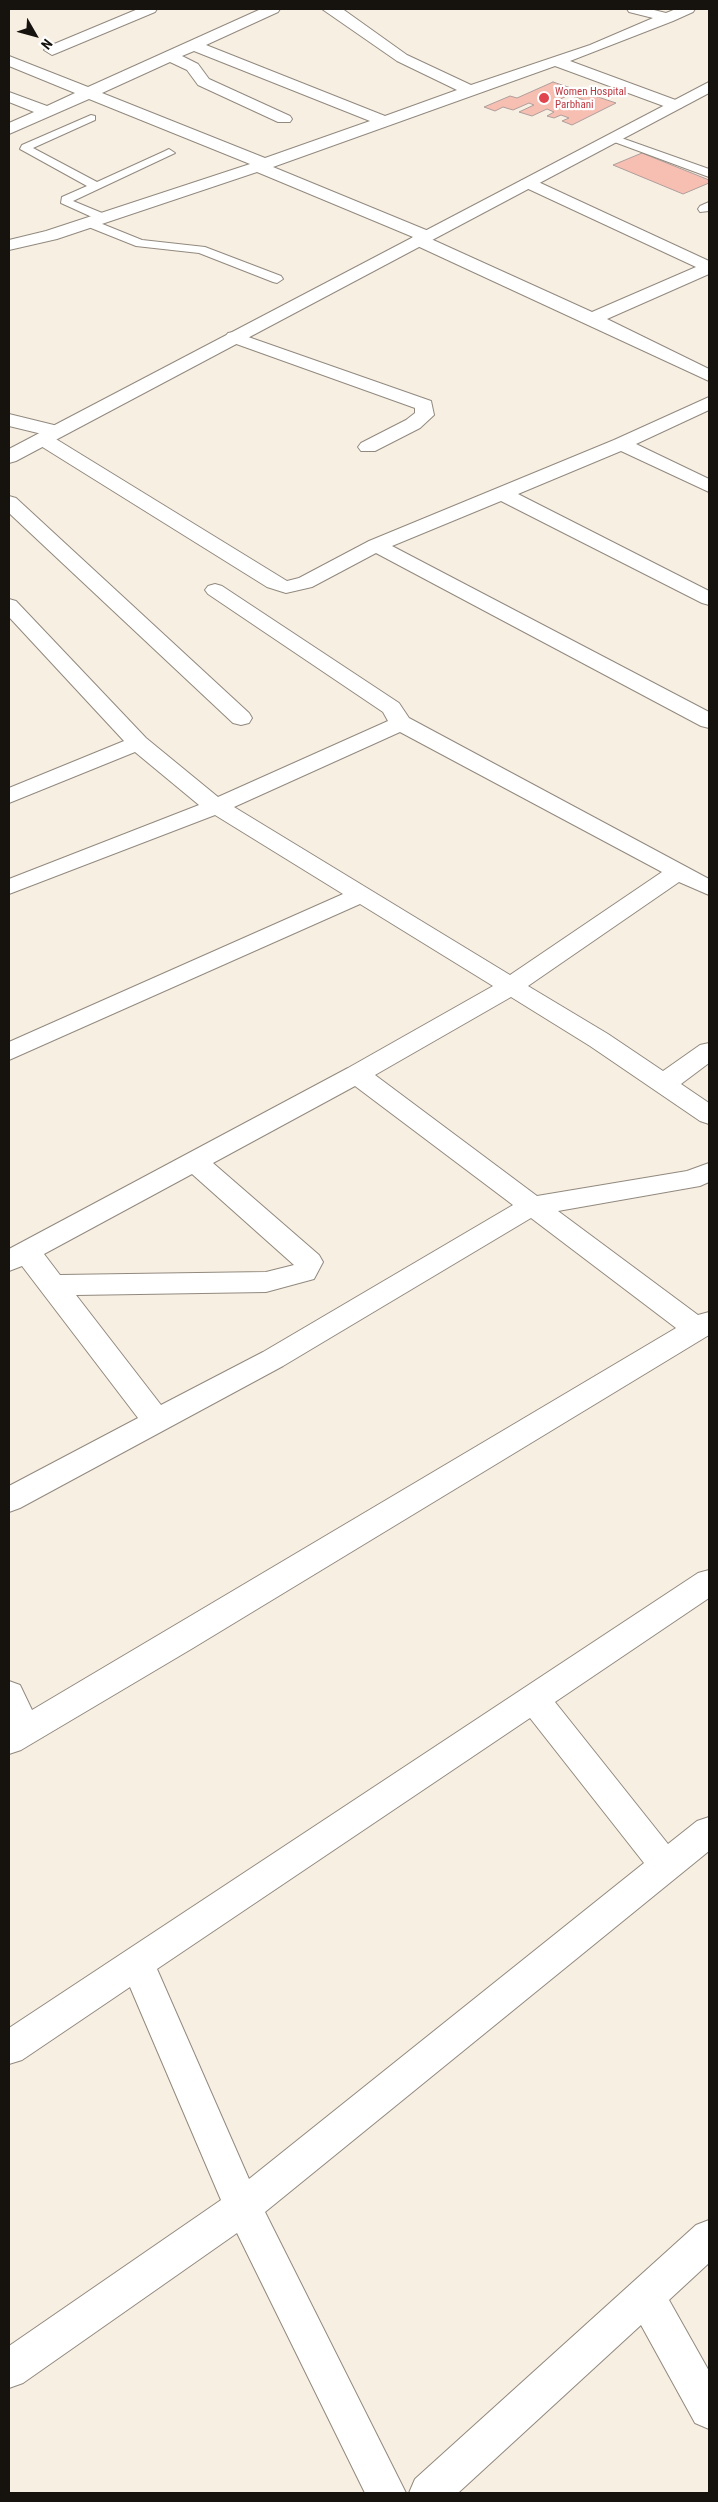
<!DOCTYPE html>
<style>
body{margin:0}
#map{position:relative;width:718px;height:2502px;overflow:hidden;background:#f8efe3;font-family:"Roboto Condensed",sans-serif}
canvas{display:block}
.frame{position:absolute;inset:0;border:10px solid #16120e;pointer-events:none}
.north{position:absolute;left:10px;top:10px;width:50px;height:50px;-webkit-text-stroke:4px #fff;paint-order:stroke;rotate:128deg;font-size:14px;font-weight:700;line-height:20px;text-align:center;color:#16120e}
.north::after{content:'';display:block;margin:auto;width:18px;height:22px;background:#16120e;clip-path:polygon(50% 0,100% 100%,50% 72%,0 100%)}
</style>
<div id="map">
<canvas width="718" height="2502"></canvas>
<div class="frame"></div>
<div class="north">N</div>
</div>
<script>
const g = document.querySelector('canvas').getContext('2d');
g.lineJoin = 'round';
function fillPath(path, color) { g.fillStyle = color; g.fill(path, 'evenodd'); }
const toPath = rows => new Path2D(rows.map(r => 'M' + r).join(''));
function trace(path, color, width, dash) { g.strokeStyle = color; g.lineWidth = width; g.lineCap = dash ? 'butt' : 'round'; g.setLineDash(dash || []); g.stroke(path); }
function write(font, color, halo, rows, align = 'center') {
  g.font = font + ' "Roboto Condensed",sans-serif'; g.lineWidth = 4.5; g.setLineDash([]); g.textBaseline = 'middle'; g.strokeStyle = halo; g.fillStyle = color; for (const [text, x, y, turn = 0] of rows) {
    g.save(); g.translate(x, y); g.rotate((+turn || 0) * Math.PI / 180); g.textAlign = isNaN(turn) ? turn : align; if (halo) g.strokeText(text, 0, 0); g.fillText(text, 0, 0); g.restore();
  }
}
const building = toPath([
 [553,82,616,103,572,125,562,121,569,118,561,115,554,118,547,116,554,112,547,109,532,116,519,112,534,105,529,103,513,110,503,107,495,111,484,107,510,96,517,98,553,82],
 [569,95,584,100,569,107,554,102,569,95],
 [642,153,709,180,709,183,683,194,613,165,642,153]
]);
fillPath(building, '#f7beb2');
trace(building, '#ae9e9b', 1);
const service = toPath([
 [91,115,95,116,95,120,33,148,97,182,165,151,169,149,175,153,73,201,107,215,109,218,103,222,61,203,62,197,87,186,20,149,22,145,91,115],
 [613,135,709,169,709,177,609,140,609,136,613,135],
 [709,202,709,211,700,212,698,209,700,206,709,202],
 [90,219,142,240,205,247,281,276,283,279,277,283,273,282,199,253,136,246,86,226,84,223,90,219]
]);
const minor = toPath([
 [138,9,157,9,155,12,57,53,52,55,44,50,47,47,138,9],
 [261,9,280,9,278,12,206,45,385,116,457,90,397,61,322,9,344,10,407,55,471,85,590,45,653,18,629,12,627,9,650,9,666,13,676,9,695,9,693,12,673,21,570,61,681,102,683,105,681,108,669,108,555,66,273,167,431,232,434,236,431,239,592,312,696,267,522,186,520,183,522,180,534,180,709,261,709,274,607,319,709,369,709,381,413,244,410,240,413,237,257,172,57,239,9,250,9,240,46,231,250,164,89,99,9,134,9,123,34,112,9,102,9,92,47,106,75,93,9,66,9,56,88,87,261,9],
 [194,51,370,121,265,158,102,93,170,62,187,70,198,85,278,122,290,122,292,119,290,116,209,79,198,64,182,56,194,51],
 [234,332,431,401,434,415,420,428,375,451,361,451,358,447,361,443,406,420,415,413,415,408,228,341,225,337,228,333,234,332],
 [709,397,709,410,636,444,709,479,709,492,621,451,518,494,709,591,709,605,702,603,501,501,392,546,709,712,709,728,701,726,376,553,312,587,286,593,267,587,36,443,33,439,36,435,42,434,9,426,9,414,62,427,65,431,62,435,51,436,287,581,299,578,369,541,614,440,709,397],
 [9,496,16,498,249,713,252,718,249,723,241,725,233,723,9,513,9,496],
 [215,584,222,586,399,703,409,718,709,879,709,895,679,882,528,986,608,1034,663,1071,700,1045,709,1043,709,1063,681,1084,709,1103,709,1124,700,1121,590,1046,511,997,375,1075,537,1196,687,1171,709,1163,709,1182,700,1186,558,1211,698,1315,709,1312,709,1335,193,1648,21,1750,9,1754,9,1681,20,1685,32,1710,676,1328,531,1218,283,1366,20,1508,9,1512,9,1486,138,1418,22,1266,9,1271,9,1249,348,1068,493,986,360,904,9,1060,9,1042,343,894,215,815,9,894,9,879,199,805,135,752,9,803,9,788,124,741,9,617,9,599,16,601,146,738,218,797,388,721,383,712,208,594,205,590,208,586,215,584],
 [400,732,662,872,510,975,234,807,400,732],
 [355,1086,513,1205,263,1352,161,1405,76,1295,266,1292,314,1279,323,1262,319,1255,213,1163,355,1086],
 [192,1174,294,1265,266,1272,60,1275,44,1254,192,1174],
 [709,1570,709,1598,555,1702,668,1844,697,1821,709,1817,709,1851,265,2212,406,2493,365,2493,237,2233,23,2383,9,2388,9,2346,221,2200,130,1987,22,2060,9,2064,9,2028,698,1573,709,1570],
 [530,1718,644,1863,249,2179,157,1969,530,1718],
 [709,2220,709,2263,669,2300,709,2371,709,2429,695,2423,641,2325,458,2493,409,2493,415,2479,696,2225,709,2220]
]);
const tertiary = toPath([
 [709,82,709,93,16,461,9,463,9,449,709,82]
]);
trace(service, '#92897e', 2);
trace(minor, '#92897e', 2);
trace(tertiary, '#92897e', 2);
fillPath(service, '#fff');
fillPath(minor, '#fff');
fillPath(tertiary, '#fff');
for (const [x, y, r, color] of [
 [544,98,6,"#e0444e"]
]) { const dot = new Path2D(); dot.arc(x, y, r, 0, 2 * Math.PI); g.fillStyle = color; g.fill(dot); trace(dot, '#fff', 2); }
write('11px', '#be3a42', '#fff', [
 ["Women Hospital",555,92],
 ["Parbhani",555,105]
], 'left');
</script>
